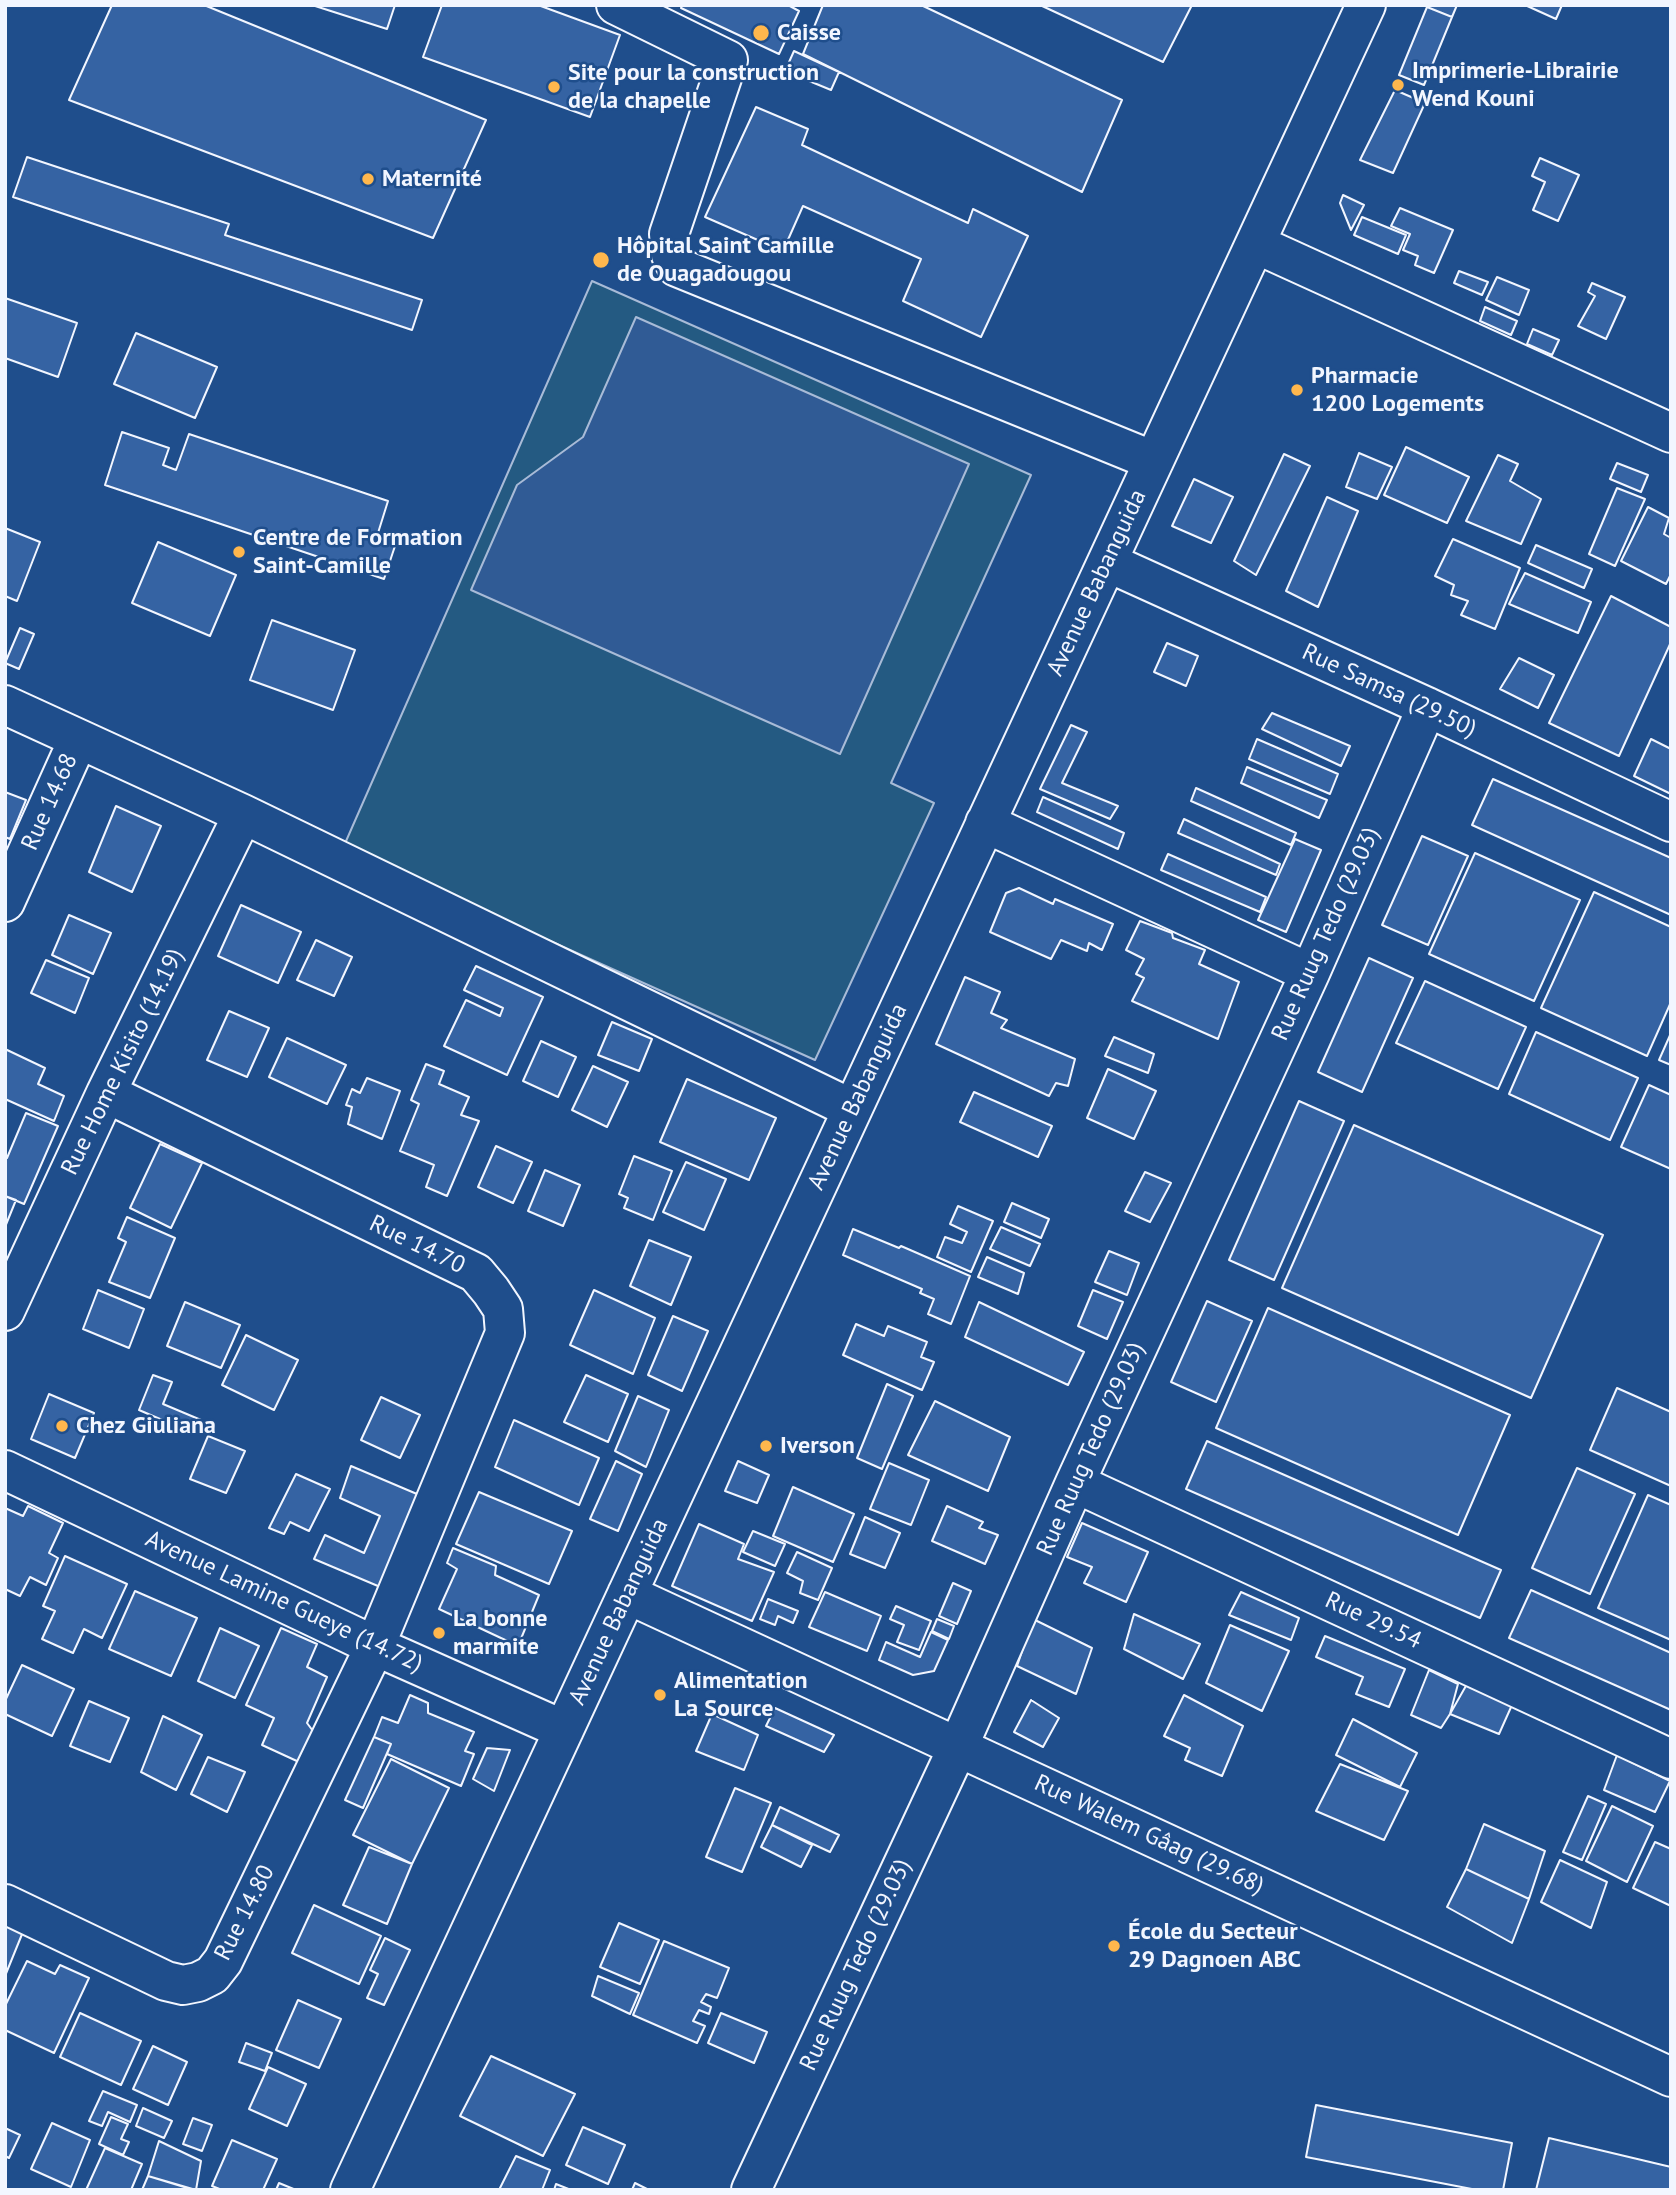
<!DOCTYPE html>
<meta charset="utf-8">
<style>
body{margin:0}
#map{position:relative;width:1676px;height:2195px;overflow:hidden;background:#1f4e8c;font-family:"PT Sans",sans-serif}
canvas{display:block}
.frame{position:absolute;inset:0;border:7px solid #f2f6ff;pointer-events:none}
</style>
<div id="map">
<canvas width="1676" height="2195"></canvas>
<div class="frame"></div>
</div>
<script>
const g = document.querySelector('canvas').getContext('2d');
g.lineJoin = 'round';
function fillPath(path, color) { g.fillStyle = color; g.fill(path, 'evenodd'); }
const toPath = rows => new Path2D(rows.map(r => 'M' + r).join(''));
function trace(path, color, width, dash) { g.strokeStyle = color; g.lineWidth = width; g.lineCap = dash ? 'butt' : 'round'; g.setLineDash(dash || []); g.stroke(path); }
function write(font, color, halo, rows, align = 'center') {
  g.font = font + ' "PT Sans",sans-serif'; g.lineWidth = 5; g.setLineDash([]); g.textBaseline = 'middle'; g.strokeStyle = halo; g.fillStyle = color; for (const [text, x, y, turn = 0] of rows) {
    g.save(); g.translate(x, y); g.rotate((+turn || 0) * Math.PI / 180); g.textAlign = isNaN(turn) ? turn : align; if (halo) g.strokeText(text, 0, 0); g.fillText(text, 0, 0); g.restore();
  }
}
const green = toPath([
 [592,281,1031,475,891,783,934,803,815,1060,343,848,592,281]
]);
fillPath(green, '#245a82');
trace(green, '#a8bbd7', 2);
const parking = toPath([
 [636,317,969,464,840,754,471,590,517,485,583,437,636,317]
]);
fillPath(parking, '#305b95');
trace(parking, '#a8bbd7', 2);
const building = toPath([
 [112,5,204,5,486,120,433,238,69,100,112,5],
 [312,5,395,5,387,29,312,5],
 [442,5,538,5,620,35,590,117,423,57,442,5],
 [682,5,788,5,799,11,779,54,681,8,682,5],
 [823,5,921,5,1122,100,1082,192,803,54,823,5],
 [1040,5,1192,5,1163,62,1040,5],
 [1427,5,1457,5,1452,17,1427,7,1427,5],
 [1525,5,1562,5,1556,19,1525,5],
 [1427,7,1452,17,1424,85,1399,75,1427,7],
 [794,51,839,72,831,90,785,71,794,51],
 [1395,90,1425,103,1393,173,1360,160,1395,90],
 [756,107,808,129,802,145,968,223,973,209,1028,236,981,337,903,301,921,259,803,206,783,251,705,217,756,107],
 [27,157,229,224,225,235,422,300,412,330,13,197,27,157],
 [1540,158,1579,175,1558,221,1533,210,1545,182,1532,176,1540,158],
 [1343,195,1364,205,1351,230,1340,203,1343,195],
 [1400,208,1453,230,1434,273,1415,265,1418,256,1403,250,1410,234,1391,226,1400,208],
 [1362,217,1406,235,1398,254,1354,235,1362,217],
 [1459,271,1488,282,1482,295,1454,283,1459,271],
 [1497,277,1529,290,1519,315,1486,300,1497,277],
 [1592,283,1625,297,1606,339,1578,326,1595,296,1588,292,1592,283],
 [5,298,77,323,58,377,5,358,5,298],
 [1485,307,1517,321,1511,335,1480,321,1485,307],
 [1533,329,1559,340,1552,355,1527,344,1533,329],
 [136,333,217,367,195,418,114,384,136,333],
 [122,432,169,448,163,465,176,470,189,434,388,501,378,533,397,540,384,579,105,485,122,432],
 [1406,447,1469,477,1447,523,1384,495,1406,447],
 [1359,453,1392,467,1377,499,1346,487,1359,453],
 [1284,454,1310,466,1256,575,1234,561,1284,454],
 [1498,455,1518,464,1510,481,1541,499,1521,544,1466,521,1498,455],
 [1617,463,1648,475,1641,492,1610,479,1617,463],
 [1194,479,1233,497,1211,543,1172,526,1194,479],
 [1617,488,1645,499,1615,566,1589,554,1617,488],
 [1327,497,1358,511,1318,607,1286,591,1327,497],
 [1648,507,1669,518,1664,534,1671,538,1671,574,1666,584,1621,561,1648,507],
 [5,528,40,542,17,601,5,596,5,528],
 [1453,539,1520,568,1495,629,1461,615,1468,601,1451,595,1454,585,1435,576,1453,539],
 [158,542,236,575,210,636,132,603,158,542],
 [1536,545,1592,569,1584,588,1528,563,1536,545],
 [1525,573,1591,602,1578,633,1509,604,1525,573],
 [1611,596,1671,627,1671,642,1619,756,1549,723,1611,596],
 [272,620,355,650,333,710,250,680,272,620],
 [20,628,34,634,19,669,5,663,20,628],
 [1167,643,1198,656,1186,686,1154,672,1167,643],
 [1519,658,1554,675,1538,708,1500,689,1519,658],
 [1272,713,1350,746,1341,766,1262,729,1272,713],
 [1071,725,1087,732,1062,783,1118,806,1110,819,1040,789,1071,725],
 [1257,739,1338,774,1330,794,1249,759,1257,739],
 [1651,739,1671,749,1671,794,1634,776,1651,739],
 [1247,767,1327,800,1319,818,1241,783,1247,767],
 [1493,779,1671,858,1671,915,1472,825,1493,779],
 [1196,788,1296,833,1291,845,1191,801,1196,788],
 [5,792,26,800,10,839,5,837,5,792],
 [1043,797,1124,833,1118,849,1037,812,1043,797],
 [116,806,161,826,132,892,89,872,116,806],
 [1184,819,1280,864,1276,875,1178,833,1184,819],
 [1422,836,1468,856,1428,945,1382,925,1422,836],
 [1295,839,1321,850,1286,932,1258,920,1295,839],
 [1475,853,1580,900,1534,1001,1429,954,1475,853],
 [1168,854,1266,897,1260,912,1161,870,1168,854],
 [1019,888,1053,904,1055,899,1113,924,1102,950,1089,943,1087,951,1061,940,1051,959,990,932,1006,893,1019,888],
 [1594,892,1671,927,1671,1002,1647,1056,1541,1008,1594,892],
 [241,905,301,932,278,983,218,956,241,905],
 [69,915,111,933,93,974,52,955,69,915],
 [1140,921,1172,933,1173,938,1205,950,1199,964,1239,982,1218,1039,1132,1001,1144,978,1136,974,1144,959,1126,950,1140,921],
 [316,940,352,957,334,996,297,980,316,940],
 [1369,958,1413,978,1362,1092,1318,1072,1369,958],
 [46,960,89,978,75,1013,31,993,46,960],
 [476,966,543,997,507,1075,444,1046,466,1000,500,1016,503,1008,464,990,476,966],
 [965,977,1000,992,991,1013,1007,1020,1001,1028,1075,1059,1068,1086,1056,1083,1049,1096,936,1044,965,977],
 [1425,981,1526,1027,1498,1089,1396,1043,1425,981],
 [229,1011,269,1028,247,1077,207,1060,229,1011],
 [612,1022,652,1039,639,1071,598,1055,612,1022],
 [1536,1032,1638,1078,1610,1140,1509,1094,1536,1032],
 [1671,1033,1671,1065,1659,1060,1671,1033],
 [1114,1037,1154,1054,1148,1073,1105,1056,1114,1037],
 [287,1038,346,1065,327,1104,269,1077,287,1038],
 [541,1041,576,1057,558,1097,523,1081,541,1041],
 [5,1049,45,1068,38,1084,64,1096,54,1121,5,1099,5,1049],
 [426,1064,444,1071,439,1084,469,1097,461,1115,479,1121,447,1196,426,1187,434,1165,400,1151,419,1104,411,1100,426,1064],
 [593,1066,628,1082,607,1127,572,1110,593,1066],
 [1108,1069,1156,1091,1134,1139,1087,1118,1108,1069],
 [367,1078,400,1091,382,1139,348,1124,352,1107,346,1105,352,1089,360,1093,367,1078],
 [687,1079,776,1118,749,1180,660,1142,687,1079],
 [1649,1085,1671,1095,1671,1169,1621,1147,1649,1085],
 [974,1092,1052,1126,1038,1157,960,1122,974,1092],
 [1299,1101,1344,1121,1274,1280,1229,1260,1299,1101],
 [26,1113,58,1126,24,1204,5,1196,5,1157,7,1158,26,1113],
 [1354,1125,1603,1235,1531,1398,1282,1288,1354,1125],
 [160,1144,202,1163,171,1228,130,1208,160,1144],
 [496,1146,532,1162,513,1203,478,1187,496,1146],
 [634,1156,672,1171,653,1220,624,1208,628,1198,619,1194,634,1156],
 [686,1162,726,1179,704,1230,663,1212,686,1162],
 [545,1170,580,1185,563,1226,528,1211,545,1170],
 [1145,1172,1171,1183,1150,1222,1125,1211,1145,1172],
 [5,1196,16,1200,5,1227,5,1196],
 [1012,1203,1049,1219,1041,1238,1004,1222,1012,1203],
 [958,1206,993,1221,971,1272,937,1257,945,1237,962,1243,967,1232,950,1224,958,1206],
 [127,1217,175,1238,150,1298,109,1282,126,1242,118,1238,127,1217],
 [1001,1227,1040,1244,1030,1266,990,1249,1001,1227],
 [853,1229,899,1248,901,1246,970,1276,951,1324,928,1314,934,1299,920,1293,922,1289,843,1255,853,1229],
 [649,1240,691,1257,671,1305,630,1286,649,1240],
 [1109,1251,1139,1263,1127,1295,1095,1282,1109,1251],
 [987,1257,1024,1273,1018,1294,978,1277,987,1257],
 [98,1290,144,1309,129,1348,83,1329,98,1290],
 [594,1290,655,1318,633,1374,570,1345,594,1290],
 [1093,1290,1123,1302,1107,1339,1078,1326,1093,1290],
 [1207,1301,1252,1321,1216,1402,1171,1382,1207,1301],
 [185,1302,240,1325,221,1368,167,1346,185,1302],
 [979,1302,1084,1352,1068,1385,965,1337,979,1302],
 [1268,1308,1510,1415,1458,1535,1216,1428,1268,1308],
 [673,1316,708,1331,682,1391,648,1375,673,1316],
 [856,1324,884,1336,888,1326,927,1342,921,1357,934,1362,922,1390,843,1355,856,1324],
 [246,1335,298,1360,274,1410,222,1385,246,1335],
 [153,1375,172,1382,163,1404,201,1420,195,1434,139,1410,153,1375],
 [586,1375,628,1394,608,1442,564,1422,586,1375],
 [887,1384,913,1396,882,1469,857,1458,887,1384],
 [1617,1388,1671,1412,1671,1486,1590,1450,1617,1388],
 [49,1394,94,1413,75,1458,31,1439,49,1394],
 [638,1396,669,1410,646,1467,615,1451,638,1396],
 [381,1397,420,1415,400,1458,361,1440,381,1397],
 [935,1401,1010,1437,988,1491,908,1455,935,1401],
 [514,1420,599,1458,579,1505,495,1467,514,1420],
 [208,1436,245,1451,226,1493,190,1479,208,1436],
 [1207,1441,1501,1570,1480,1618,1186,1489,1207,1441],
 [616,1461,642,1474,618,1531,590,1519,616,1461],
 [738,1461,769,1475,757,1503,725,1491,738,1461],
 [889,1463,929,1480,911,1525,870,1509,889,1463],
 [351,1466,424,1497,385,1589,314,1559,325,1535,364,1553,380,1516,340,1498,351,1466],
 [1577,1468,1635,1494,1590,1594,1532,1568,1577,1468],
 [296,1474,330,1489,309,1531,290,1522,284,1534,269,1528,296,1474],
 [793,1487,854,1514,833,1562,773,1536,793,1487],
 [479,1492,572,1531,549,1584,456,1544,479,1492],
 [1648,1495,1671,1505,1671,1640,1598,1608,1648,1495],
 [28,1506,63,1523,49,1553,58,1558,46,1585,30,1577,20,1596,5,1589,5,1508,23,1516,28,1506],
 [947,1506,983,1522,979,1528,998,1535,985,1564,932,1541,947,1506],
 [865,1517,900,1533,885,1568,850,1554,865,1517],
 [1082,1523,1148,1552,1126,1602,1084,1583,1092,1567,1067,1557,1082,1523],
 [699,1524,744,1544,738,1559,774,1572,752,1621,672,1586,699,1524],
 [753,1531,785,1544,775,1566,743,1552,753,1531],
 [453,1548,496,1566,495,1575,539,1595,518,1646,439,1609,457,1569,447,1563,453,1548],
 [797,1552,832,1568,818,1600,800,1593,803,1581,787,1573,797,1552],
 [65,1556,127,1584,102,1638,84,1629,73,1653,42,1639,55,1611,43,1606,65,1556],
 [953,1583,971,1591,957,1624,939,1616,953,1583],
 [1531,1590,1671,1653,1671,1710,1509,1638,1531,1590],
 [135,1591,197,1618,171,1676,109,1649,135,1591],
 [825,1592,881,1616,867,1651,809,1627,825,1592],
 [1241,1592,1299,1618,1291,1640,1229,1615,1241,1592],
 [768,1599,798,1611,793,1623,778,1616,775,1625,760,1619,768,1599],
 [896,1606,931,1621,919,1650,897,1642,904,1625,890,1619,896,1606],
 [1134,1614,1200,1644,1183,1679,1124,1649,1134,1614],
 [937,1619,954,1626,949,1639,932,1631,937,1619],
 [1033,1619,1092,1648,1076,1694,1017,1666,1033,1619],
 [1230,1625,1289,1651,1262,1711,1206,1683,1230,1625],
 [220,1628,259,1646,235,1698,198,1681,220,1628],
 [281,1628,317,1644,307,1667,327,1677,307,1723,313,1731,299,1762,262,1745,274,1718,246,1705,281,1628],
 [931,1632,948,1640,934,1671,913,1675,879,1660,886,1642,920,1657,931,1632],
 [1325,1636,1405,1669,1389,1707,1356,1694,1363,1677,1316,1657,1325,1636],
 [22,1665,74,1689,52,1736,5,1714,5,1701,22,1665],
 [1429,1670,1458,1684,1450,1714,1441,1728,1411,1715,1429,1670],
 [1467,1684,1512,1705,1499,1734,1450,1714,1467,1684],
 [410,1695,428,1703,428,1713,474,1732,465,1751,474,1754,461,1786,387,1754,391,1744,374,1737,382,1717,398,1723,410,1695],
 [1184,1695,1243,1726,1222,1776,1185,1760,1190,1748,1164,1736,1184,1695],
 [1031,1700,1059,1718,1043,1747,1014,1732,1031,1700],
 [89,1701,129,1718,110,1762,70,1746,89,1701],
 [775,1708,834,1735,824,1752,766,1726,775,1708],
 [712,1714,758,1735,744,1770,696,1751,712,1714],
 [163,1716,202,1735,176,1790,141,1772,163,1716],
 [1353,1719,1417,1753,1400,1787,1336,1755,1353,1719],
 [374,1737,391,1744,363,1808,345,1800,374,1737],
 [487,1748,510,1750,494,1791,473,1779,487,1748],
 [1617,1755,1670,1781,1655,1812,1604,1790,1617,1755],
 [208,1757,245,1772,227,1812,191,1794,208,1757],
 [391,1759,449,1788,412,1864,353,1835,391,1759],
 [1340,1764,1408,1791,1384,1840,1316,1811,1340,1764],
 [735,1788,771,1803,742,1872,706,1857,735,1788],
 [1588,1796,1606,1804,1582,1860,1563,1852,1588,1796],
 [1612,1806,1653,1826,1627,1882,1586,1861,1612,1806],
 [780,1807,839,1835,830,1852,772,1825,780,1807],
 [1484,1824,1545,1851,1529,1899,1466,1869,1484,1824],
 [772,1825,812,1845,801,1867,761,1847,772,1825],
 [1655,1842,1671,1849,1671,1906,1633,1888,1655,1842],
 [369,1847,412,1864,387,1924,343,1905,369,1847],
 [1560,1860,1607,1882,1591,1928,1541,1902,1560,1860],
 [1466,1869,1529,1899,1512,1943,1447,1907,1466,1869],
 [314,1905,381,1936,359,1984,292,1953,314,1905],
 [5,1913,27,1922,5,1976,5,1913],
 [619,1923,659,1940,640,1984,600,1967,619,1923],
 [385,1938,410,1950,384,2005,367,1998,378,1974,370,1970,385,1938],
 [664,1941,729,1968,717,1998,706,1994,701,2002,711,2007,709,2014,699,2010,693,2021,705,2026,697,2043,633,2015,664,1941],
 [27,1961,55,1974,60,1965,89,1978,54,2053,5,2030,5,2006,27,1961],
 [598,1976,639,1993,630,2014,592,1996,598,1976],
 [298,2000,341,2019,319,2068,276,2050,298,2000],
 [80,2013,141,2041,121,2085,60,2057,80,2013],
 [721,2013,767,2032,754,2063,708,2043,721,2013],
 [246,2043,272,2053,265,2071,239,2062,246,2043],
 [153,2046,187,2062,168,2105,133,2089,153,2046],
 [491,2056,575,2094,543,2156,460,2116,491,2056],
 [268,2067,306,2084,287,2126,249,2109,268,2067],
 [103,2091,137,2105,130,2122,108,2112,102,2126,89,2121,103,2091],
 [1316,2105,1512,2143,1503,2190,1477,2190,1306,2157,1316,2105],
 [143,2108,172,2121,164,2138,136,2126,143,2108],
 [111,2117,128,2124,121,2139,129,2142,123,2155,99,2144,111,2117],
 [193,2118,212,2125,202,2151,183,2144,193,2118],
 [52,2123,90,2140,71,2187,31,2169,52,2123],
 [583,2127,625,2145,608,2184,566,2165,583,2127],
 [5,2128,20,2135,9,2158,5,2156,5,2128],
 [1549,2138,1671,2167,1671,2190,1536,2190,1549,2138],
 [232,2140,277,2159,263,2190,222,2190,212,2186,232,2140],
 [159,2141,201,2161,196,2190,148,2176,159,2141],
 [105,2148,142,2164,131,2190,86,2190,105,2148],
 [516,2156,550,2170,542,2190,499,2190,516,2156],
 [148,2176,194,2190,142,2190,148,2176],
 [279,2183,296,2190,276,2190,279,2183],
 [635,2183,649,2190,632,2190,635,2183],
 [556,2184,571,2190,554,2190,556,2184]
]);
fillPath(building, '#3563a3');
trace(building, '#f2f6ff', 2);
const minor = toPath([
 [616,5,728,60,669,234,671,255,677,267,1154,461],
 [1256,244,1671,433],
 [1107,562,1427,707,1671,822],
 [5,705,243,814,852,1109],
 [985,823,1310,973],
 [5,902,78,740],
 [5,1311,106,1093,243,814],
 [5,1470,375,1646,564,1730],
 [1075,1483,1671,1759],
 [627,1594,1671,2077],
 [5,1904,166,1981,183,1985,198,1982,212,1975,223,1961,375,1646,505,1333,503,1309,491,1291,476,1273,106,1093],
 [350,2190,1366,5],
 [751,2190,958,1747,1075,1483,1310,973,1427,707]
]);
trace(minor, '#f2f6ff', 42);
trace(minor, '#1f4e8c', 38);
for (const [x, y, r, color] of [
 [761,33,9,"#ffb74d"],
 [1398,85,7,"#ffb74d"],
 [554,87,7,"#ffb74d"],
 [368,179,7,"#ffb74d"],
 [601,260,9,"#ffb74d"],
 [1297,390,7,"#ffb74d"],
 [239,552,7,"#ffb74d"],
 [62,1426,7,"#ffb74d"],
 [766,1446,7,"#ffb74d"],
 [439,1633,7,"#ffb74d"],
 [660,1695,7,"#ffb74d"],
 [1114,1946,7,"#ffb74d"]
]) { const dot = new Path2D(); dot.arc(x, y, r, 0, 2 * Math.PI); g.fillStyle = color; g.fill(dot); trace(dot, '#1f4e8c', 2.5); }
write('bold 24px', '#f2f6ff', '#1f4e8c', [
 ["Caisse",777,33],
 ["Imprimerie-Librairie",1412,71],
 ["Wend Kouni",1412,99],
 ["Site pour la construction",568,73],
 ["de la chapelle",568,101],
 ["Maternité",382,179],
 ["Hôpital Saint Camille",617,246],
 ["de Ouagadougou",617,274],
 ["Pharmacie",1311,376],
 ["1200 Logements",1311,404],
 ["Centre de Formation",253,538],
 ["Saint-Camille",253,566],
 ["Chez Giuliana",76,1426],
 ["Iverson",780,1446],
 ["La bonne",453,1619],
 ["marmite",453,1647],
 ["Alimentation",674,1681],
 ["La Source",674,1709],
 ["École du Secteur",1128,1932],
 ["29 Dagnoen ABC",1128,1960]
], 'left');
write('24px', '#f2f6ff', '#1f4e8c', [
 ["Avenue Babanguida",1097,583,-65],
 ["Rue Samsa (29.50)",1389,691,25],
 ["Rue 14.68",50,802,-66],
 ["Rue Ruug Tedo (29.03)",1326,934,-66],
 ["Rue Home Kisito (14.19)",123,1062,-64],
 ["Avenue Babanguida",858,1097,-65],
 ["Rue 14.70",417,1245,26],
 ["Rue Ruug Tedo (29.03)",1091,1449,-66],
 ["Avenue Lamine Gueye (14.72)",284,1602,25],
 ["Avenue Babanguida",619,1612,-65],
 ["Rue 29.54",1373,1621,25],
 ["Rue Walem Gâag (29.68)",1149,1835,25],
 ["Rue 14.80",245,1913,-63],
 ["Rue Ruug Tedo (29.03)",856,1965,-65]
]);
</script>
